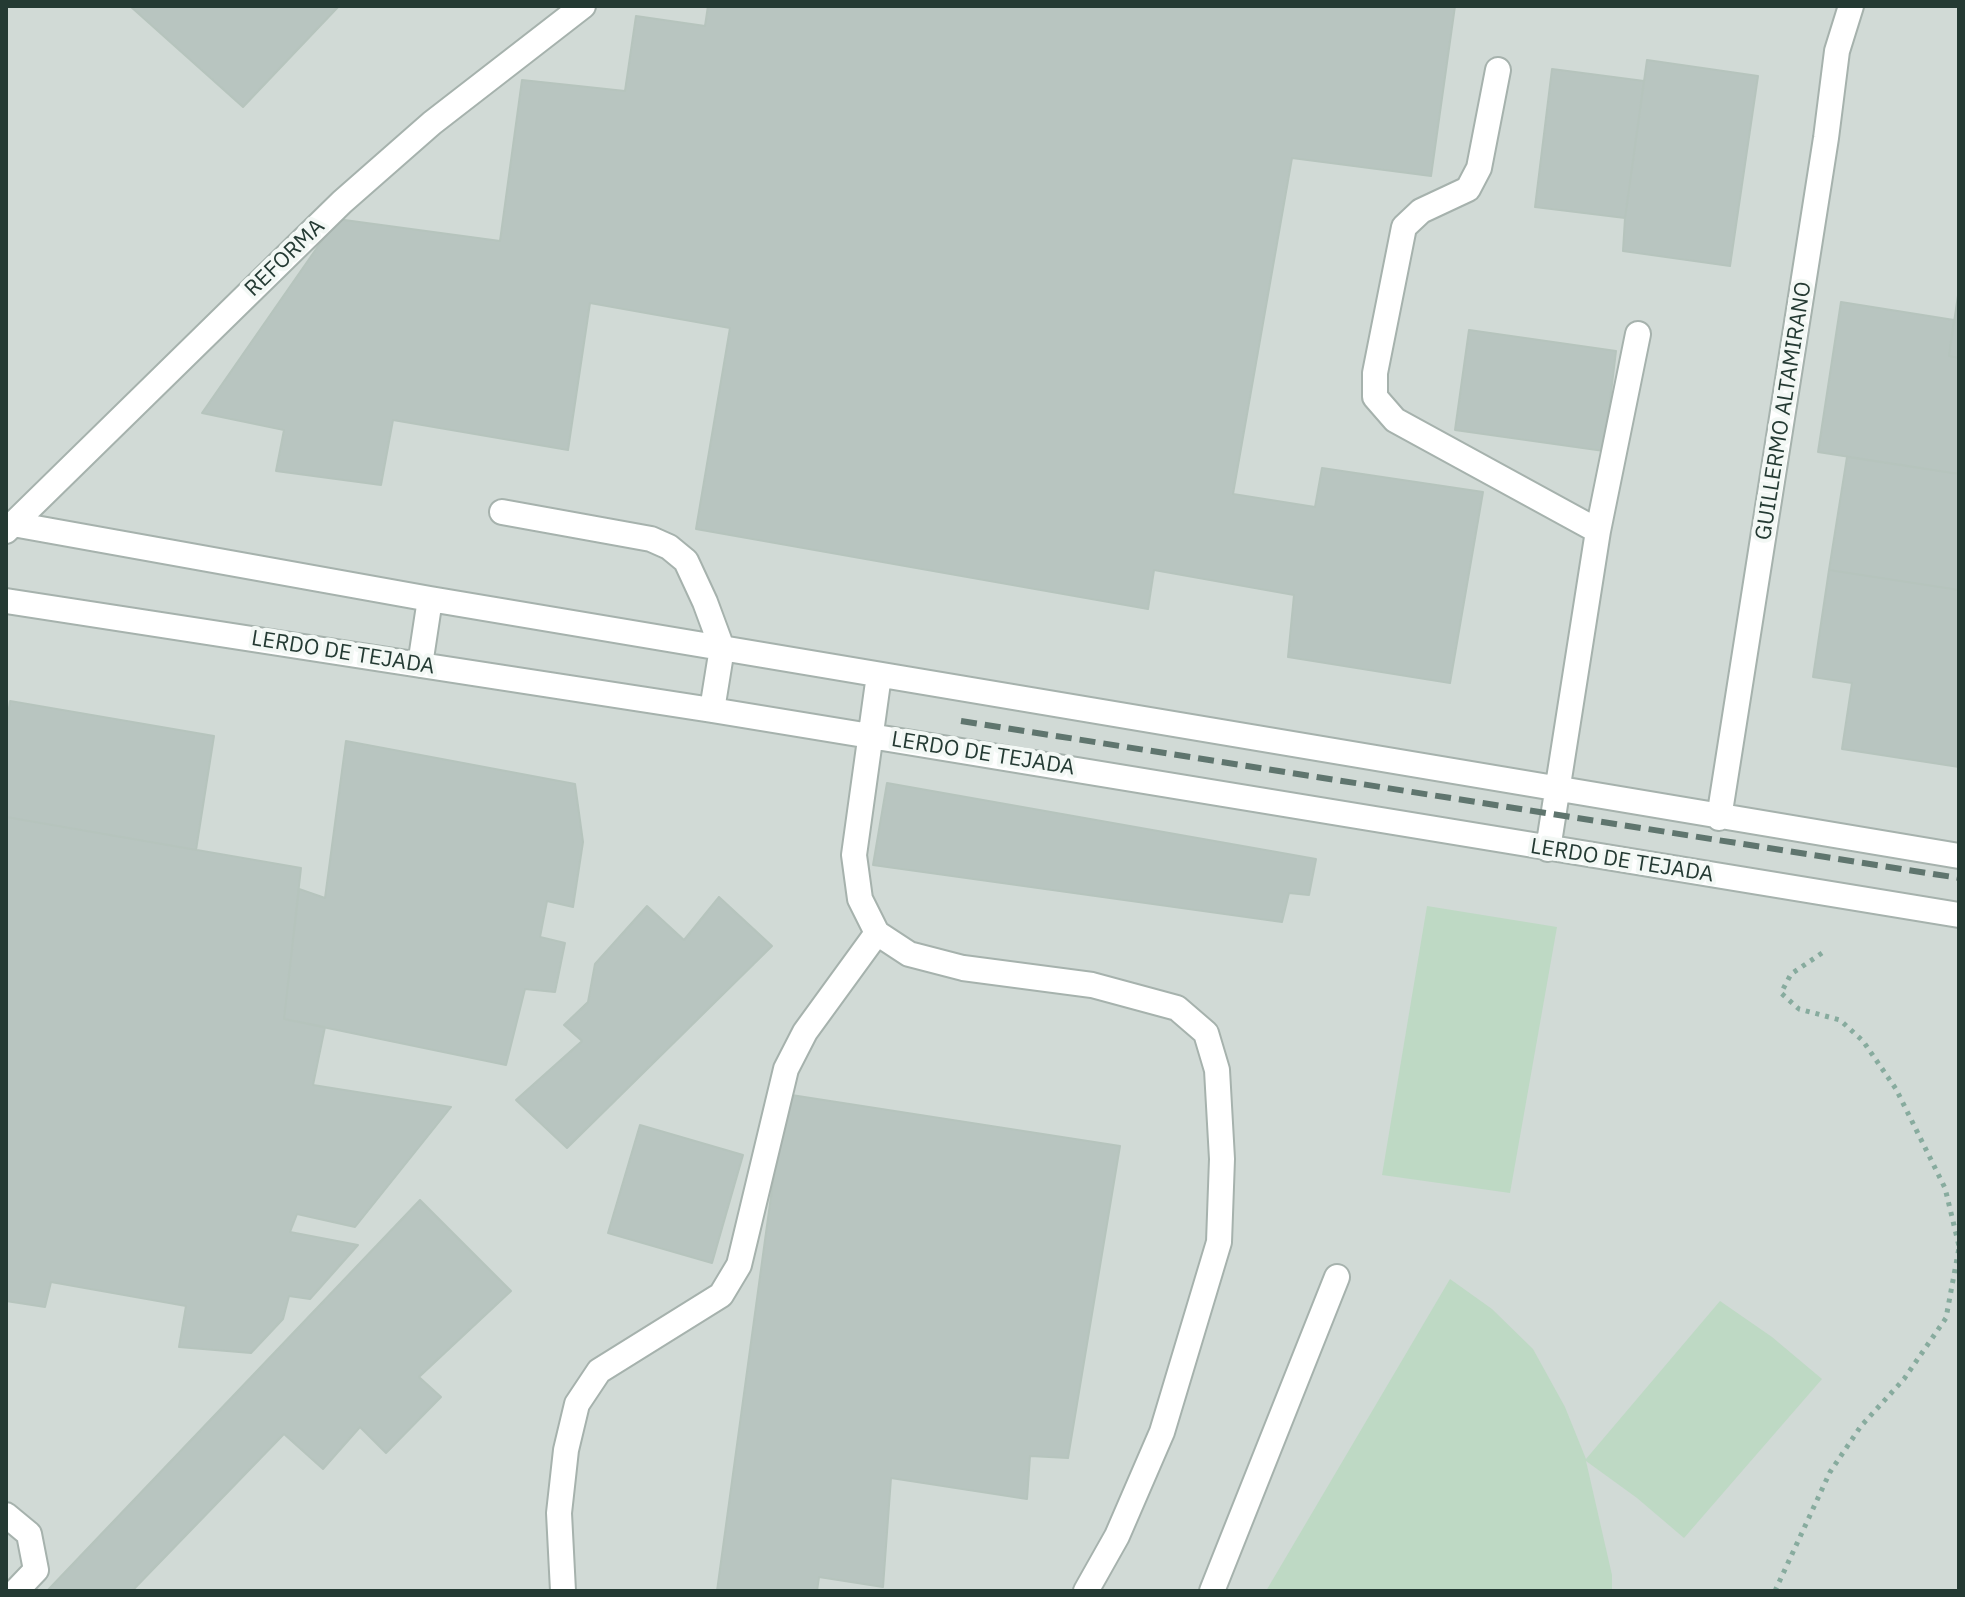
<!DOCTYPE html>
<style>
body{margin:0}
#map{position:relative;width:1965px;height:1597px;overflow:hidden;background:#e3ebe7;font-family:"IBM Plex Sans",sans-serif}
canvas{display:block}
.frame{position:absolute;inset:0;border:8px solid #243a33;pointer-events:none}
</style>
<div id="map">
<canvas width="1965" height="1597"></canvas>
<div class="frame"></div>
</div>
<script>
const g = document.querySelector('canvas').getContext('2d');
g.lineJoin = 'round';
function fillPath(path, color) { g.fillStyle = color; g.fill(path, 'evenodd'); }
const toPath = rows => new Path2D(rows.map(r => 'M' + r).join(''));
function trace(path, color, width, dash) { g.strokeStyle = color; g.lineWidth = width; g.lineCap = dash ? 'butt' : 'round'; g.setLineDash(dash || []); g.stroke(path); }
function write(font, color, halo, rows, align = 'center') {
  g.font = font + ' "IBM Plex Sans",sans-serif'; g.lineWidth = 8; g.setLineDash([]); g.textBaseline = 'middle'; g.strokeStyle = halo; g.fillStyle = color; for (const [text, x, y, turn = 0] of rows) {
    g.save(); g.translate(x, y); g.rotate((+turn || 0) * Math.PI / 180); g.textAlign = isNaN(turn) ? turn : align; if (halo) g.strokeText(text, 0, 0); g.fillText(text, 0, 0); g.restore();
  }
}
fillPath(toPath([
 [6,6,1959,6,1959,1591,6,1591]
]), '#d1dad6');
fillPath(toPath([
 [1427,906,1557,927,1510,1193,1382,1175],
 [1450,1279,1492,1309,1533,1349,1565,1407,1586,1459,1720,1301,1772,1337,1822,1379,1684,1538,1637,1498,1586,1461,1612,1575,1612,1591,1266,1591]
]), '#bed9c4');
const building = toPath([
 [130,6,339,6,243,107,130,6],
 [708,6,1455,6,1431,176,1292,158,1233,494,1315,507,1322,468,1483,492,1450,683,1288,657,1294,595,1154,570,1148,609,696,529,730,328,590,303,568,450,393,420,381,485,276,471,284,430,202,413,337,219,500,241,522,80,625,91,636,16,705,26,708,6],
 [1647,60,1758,76,1730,266,1623,251,1625,218,1647,60],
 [1552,69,1644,81,1625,218,1535,207,1552,69],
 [1959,289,1959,358,1949,356,1959,289],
 [1841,302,1954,320,1949,356,1959,358,1959,474,1818,452,1841,302],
 [1469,330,1616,351,1604,451,1455,430,1469,330],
 [1847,457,1959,474,1959,590,1829,570,1847,457],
 [1829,570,1959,590,1959,767,1842,749,1852,683,1813,677,1829,570],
 [10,701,214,736,196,850,6,817,6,730,10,701],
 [346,741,575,784,583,842,573,907,547,901,540,937,565,943,555,992,525,989,506,1065,284,1019,299,889,325,898,346,741],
 [887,783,1316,859,1309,895,1289,893,1282,922,873,865,887,783],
 [6,817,301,868,284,1019,325,1027,313,1085,451,1107,355,1227,297,1214,290,1232,358,1245,310,1299,289,1296,283,1319,251,1353,179,1347,186,1306,51,1282,45,1307,6,1301,6,817],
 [719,897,772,946,567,1148,516,1100,582,1041,564,1025,588,1002,595,964,647,906,684,940,719,897],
 [785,1094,1120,1146,1068,1458,1030,1456,1027,1499,891,1478,883,1587,819,1577,817,1591,717,1591,785,1094],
 [640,1125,743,1155,712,1263,608,1233,640,1125],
 [420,1200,511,1291,419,1377,441,1397,386,1453,360,1427,323,1469,284,1434,132,1591,47,1591,420,1200]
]);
fillPath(building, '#b8c5c0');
trace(building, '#b6c4bd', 2);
const minor = toPath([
 [1498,70,1479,168,1468,189,1421,211,1404,227,1375,373,1375,397,1395,420,1598,531,1548,849],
 [502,512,651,539,669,547,686,561,705,602,722,648,712,710],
 [13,524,430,599,1959,856],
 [6,531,342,202,432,123,583,6],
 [1598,531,1638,334],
 [6,601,712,710,1959,915],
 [420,665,430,599],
 [879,675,854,855,860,899,877,933,909,954,963,968,1092,985,1177,1008,1206,1033,1217,1070,1222,1159,1219,1242,1162,1432,1117,1536,1086,1591],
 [1719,818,1826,138,1837,51,1851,6],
 [6,1515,29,1534,36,1570,16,1591],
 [563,1591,559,1513,566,1450,577,1404,599,1371,721,1295,739,1265,786,1069,805,1032,877,933],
 [1212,1591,1337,1277]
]);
trace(minor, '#a6b2ad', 28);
trace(toPath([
 [1822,953,1791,974,1781,993,1799,1009,1840,1020,1863,1041,1896,1089,1945,1188,1959,1246],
 [1775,1591,1830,1472,1861,1426,1904,1379,1946,1318,1959,1248]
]), '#87ab9e', 5, [4, 6]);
trace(minor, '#fff', 24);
trace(toPath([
 [961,721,1959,878]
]), '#5f756e', 6, [16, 8]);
write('22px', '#243a33', '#f3f8f5', [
 ["REFORMA",285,258,-44],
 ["GUILLERMO ALTAMIRANO",1784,411,-81],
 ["LERDO DE TEJADA",343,653,9],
 ["LERDO DE TEJADA",983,754,9],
 ["LERDO DE TEJADA",1622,861,9]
]);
</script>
